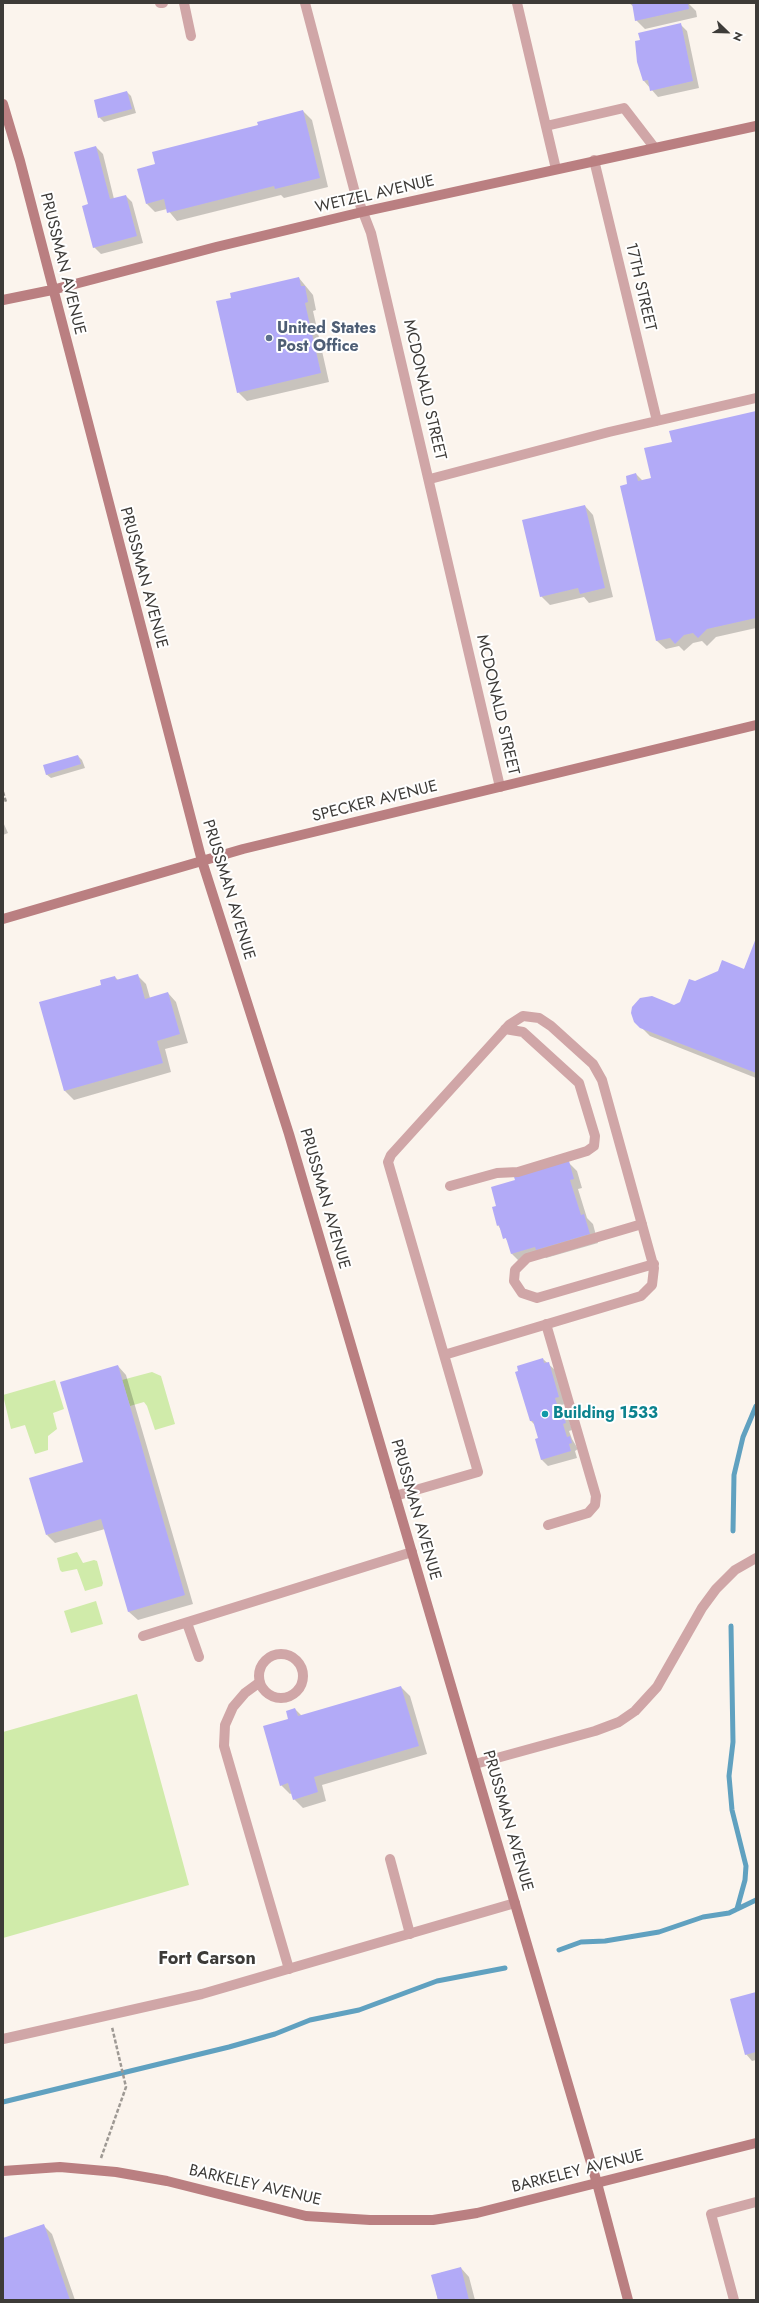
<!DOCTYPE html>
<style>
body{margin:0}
#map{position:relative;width:759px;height:2303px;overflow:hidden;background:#fbf4ed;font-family:Jost,sans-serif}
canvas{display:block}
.frame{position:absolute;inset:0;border:4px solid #3d3b38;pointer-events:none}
.north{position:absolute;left:707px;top:12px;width:40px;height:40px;-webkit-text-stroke:3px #fff;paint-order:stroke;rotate:113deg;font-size:11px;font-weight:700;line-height:16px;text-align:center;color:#3d3b38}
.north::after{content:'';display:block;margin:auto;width:14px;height:18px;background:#3d3b38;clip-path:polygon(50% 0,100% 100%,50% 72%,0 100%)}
</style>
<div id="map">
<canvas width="759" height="2303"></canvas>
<div class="frame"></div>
<div class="north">N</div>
</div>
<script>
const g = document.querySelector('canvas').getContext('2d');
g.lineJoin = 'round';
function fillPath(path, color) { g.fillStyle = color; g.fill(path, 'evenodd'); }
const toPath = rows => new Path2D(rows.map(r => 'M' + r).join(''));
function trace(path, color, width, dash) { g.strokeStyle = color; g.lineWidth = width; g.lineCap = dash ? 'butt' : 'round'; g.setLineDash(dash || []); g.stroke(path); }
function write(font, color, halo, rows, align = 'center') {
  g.font = font + ' Jost,sans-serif'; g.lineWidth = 4; g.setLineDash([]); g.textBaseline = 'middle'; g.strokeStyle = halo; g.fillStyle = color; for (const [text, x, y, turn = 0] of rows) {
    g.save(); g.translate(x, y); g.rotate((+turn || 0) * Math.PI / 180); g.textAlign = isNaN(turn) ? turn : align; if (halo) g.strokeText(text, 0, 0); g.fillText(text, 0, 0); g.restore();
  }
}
fillPath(toPath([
 [152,1372,161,1376,175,1424,155,1430,147,1406,144,1402,130,1406,122,1380],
 [55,1380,64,1409,53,1413,57,1429,48,1436,48,1450,35,1454,25,1425,11,1429,3,1395],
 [77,1552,83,1563,94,1560,97,1561,103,1583,102,1586,85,1591,77,1569,62,1572,60,1570,57,1558],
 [96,1601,103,1624,71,1633,64,1611],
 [137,1694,189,1885,3,1938,3,1732]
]), '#d0ebaa');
fillPath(toPath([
 [629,3,688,3,696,11,697,17,645,29,636,20,634,7],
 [680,24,687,31,699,88,658,97,644,81,641,41],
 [127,92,131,96,136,113,104,122,99,117],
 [303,111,312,120,328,187,284,198,281,195,177,221,167,209,155,212,147,204,156,165],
 [96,147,103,154,114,199,126,196,132,202,143,243,101,254,94,247,89,205],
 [299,278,313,295,316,310,313,311,329,382,247,401,238,392,232,298],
 [756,412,756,628,716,637,707,646,702,641,693,643,684,651,679,646,666,649,657,641,628,485,636,474,643,481,652,479,673,442],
 [585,506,593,515,613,597,589,603,584,597,550,605,541,596],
 [78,756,82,760,85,768,51,778,46,774],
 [3,822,8,833,3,835],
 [756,941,756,1078,650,1036,641,1027,681,1003,695,982,744,970],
 [137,975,146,984,150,998,168,993,176,1002,188,1043,165,1049,171,1072,74,1100,65,1091,41,1004,102,985,115,977,119,981],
 [568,1162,577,1171,582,1188,578,1189,587,1218,593,1224,598,1243,546,1258,543,1255,520,1262,512,1254,508,1242,498,1225,497,1206],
 [543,1359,555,1370,565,1404,561,1405,567,1413,572,1430,569,1431,572,1439,578,1449,575,1451,577,1458,548,1466,542,1460,536,1440,539,1439,536,1426,531,1421],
 [118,1366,126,1375,193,1604,138,1620,129,1612,105,1529,55,1543,47,1535,85,1463],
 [401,1687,410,1696,427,1754,322,1785,326,1801,303,1808,294,1799,292,1793,290,1794,281,1785,290,1720,295,1709,302,1716],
 [756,1993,756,2060,752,2061,746,2054],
 [43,2225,52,2234,75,2300,5,2300,3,2294,3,2239],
 [461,2268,469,2277,475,2300,438,2300,432,2275]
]), '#0003');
trace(toPath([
 [733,1531,734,1475,743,1437,756,1406],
 [731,1626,733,1742,729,1776,732,1810,746,1866,745,1880,737,1909],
 [559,1950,581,1942,605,1941,659,1932,703,1917,729,1913,756,1900],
 [3,2102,229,2047,275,2034,310,2020,359,2010,437,1981,505,1968]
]), '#60a1c0', 5);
fillPath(toPath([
 [632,3,688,3,689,9,635,21],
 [681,23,693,81,650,91,648,80,643,81,637,62,635,41,640,40,638,33],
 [127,91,132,109,98,118,94,100],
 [303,110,320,178,275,189,274,186,167,213,164,199,146,204,137,169,155,164,152,152,258,125,257,122],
 [96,146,110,199,126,195,137,236,93,248,82,206,88,204,74,152],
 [299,277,301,286,305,286,308,302,305,303,321,373,237,393,216,301,231,298,230,293],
 [756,411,756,618,707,629,698,638,693,633,684,635,675,644,670,638,656,641,620,486,627,484,626,476,636,473,638,481,651,478,644,448,672,442,669,431],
 [585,505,605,588,580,594,578,588,540,597,522,520],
 [78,755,81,764,46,775,43,765],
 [756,938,756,1073,640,1028,634,1022,631,1013,632,1007,640,998,652,996,674,1005,680,1002,689,979,695,981,718,971,722,960,744,969],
 [138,974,145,999,168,992,180,1034,157,1041,163,1063,64,1091,39,1002,101,985,100,980,115,976,116,980],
 [569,1161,574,1179,570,1180,581,1215,584,1214,590,1234,536,1250,535,1247,511,1254,506,1238,503,1239,499,1225,497,1226,492,1207,496,1206,491,1187,515,1180,514,1177],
 [543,1358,544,1363,549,1362,559,1397,555,1398,558,1407,561,1406,566,1423,563,1424,567,1437,570,1436,572,1443,569,1444,571,1451,541,1460,535,1439,538,1438,533,1421,530,1421,515,1372,518,1371,517,1366],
 [118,1365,185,1595,128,1612,101,1519,46,1535,29,1478,83,1462,60,1382],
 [401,1686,419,1746,314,1777,318,1792,293,1800,288,1783,280,1786,263,1726,288,1719,286,1711,295,1708,298,1716],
 [756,1992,756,2052,745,2055,730,1999],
 [44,2224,70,2300,4,2300,3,2238],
 [461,2267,469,2300,438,2300,431,2275]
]), '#b2aaf7');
trace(toPath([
 [3,792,6,802],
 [101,2158,126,2087,112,2027]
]), '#9e9994', 2.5, [4, 2]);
trace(toPath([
 [160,3,163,3],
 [184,3,191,36],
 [517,3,556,169],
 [546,126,624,108,654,147],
 [594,160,657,421],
 [430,479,609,432,756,398],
 [450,1186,497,1173,518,1172,587,1151,594,1146,595,1136,579,1083,523,1032,505,1029],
 [642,1224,527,1258,515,1270,514,1281,522,1293,537,1298,654,1264],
 [546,1324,596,1496,595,1505,588,1513,548,1525],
 [395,1496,478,1472,388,1162,391,1155,509,1025,523,1016,539,1018,551,1026,593,1064,602,1080,654,1268,652,1285,641,1296,444,1355],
 [187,1623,199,1657],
 [143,1636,412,1552],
 '259 1676a22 22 0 1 1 44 0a22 22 0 1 1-44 0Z',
 [260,1682,245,1693,233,1707,225,1725,224,1746,289,1969],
 [390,1859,410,1934],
 [734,2300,711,2214,756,2202]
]), '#d0a6a7', 10);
trace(toPath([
 [305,3,354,189,371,233,500,787],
 [475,1764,595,1731,619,1722,635,1711,657,1687,702,1608,716,1589,735,1570,756,1558],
 [3,2039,202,1994,515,1903]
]), '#d0a6a7', 10);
trace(toPath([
 [3,104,20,161,202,861,289,1134,597,2183,628,2300],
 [3,300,52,290,216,247,362,212,756,126],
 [3,919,243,849,756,725],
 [3,2171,60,2167,116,2172,167,2181,306,2216,370,2220,433,2220,477,2213,756,2143]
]), '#ba7f81', 10);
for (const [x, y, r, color] of [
 [269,338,4,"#5c6f8a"],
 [545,1414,4,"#0f9aa8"]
]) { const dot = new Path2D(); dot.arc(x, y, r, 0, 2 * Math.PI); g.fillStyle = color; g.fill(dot); trace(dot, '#fff', 1.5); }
write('16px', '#3d3b38', '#fff', [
 ["WETZEL AVENUE",375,195,-13],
 ["PRUSSMAN AVENUE",62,264,76],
 ["17TH STREET",640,287,77],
 ["MCDONALD STREET",424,390,77],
 ["PRUSSMAN AVENUE",143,578,75],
 ["MCDONALD STREET",497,705,77],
 ["SPECKER AVENUE",375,802,-14],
 ["PRUSSMAN AVENUE",228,890,73],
 ["PRUSSMAN AVENUE",324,1199,74],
 ["PRUSSMAN AVENUE",415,1510,74],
 ["PRUSSMAN AVENUE",507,1821,74],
 ["BARKELEY AVENUE",578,2172,-14],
 ["BARKELEY AVENUE",255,2186,13]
]);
write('bold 16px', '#4e5e75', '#fff', [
 ["United States",277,329],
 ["Post Office",277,347]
], 'left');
write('bold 16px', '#0d838f', '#fff', [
 ["Building 1533",553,1414]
], 'left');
write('bold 18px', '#3d3b38', '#fff', [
 ["Fort Carson",207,1960]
]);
</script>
